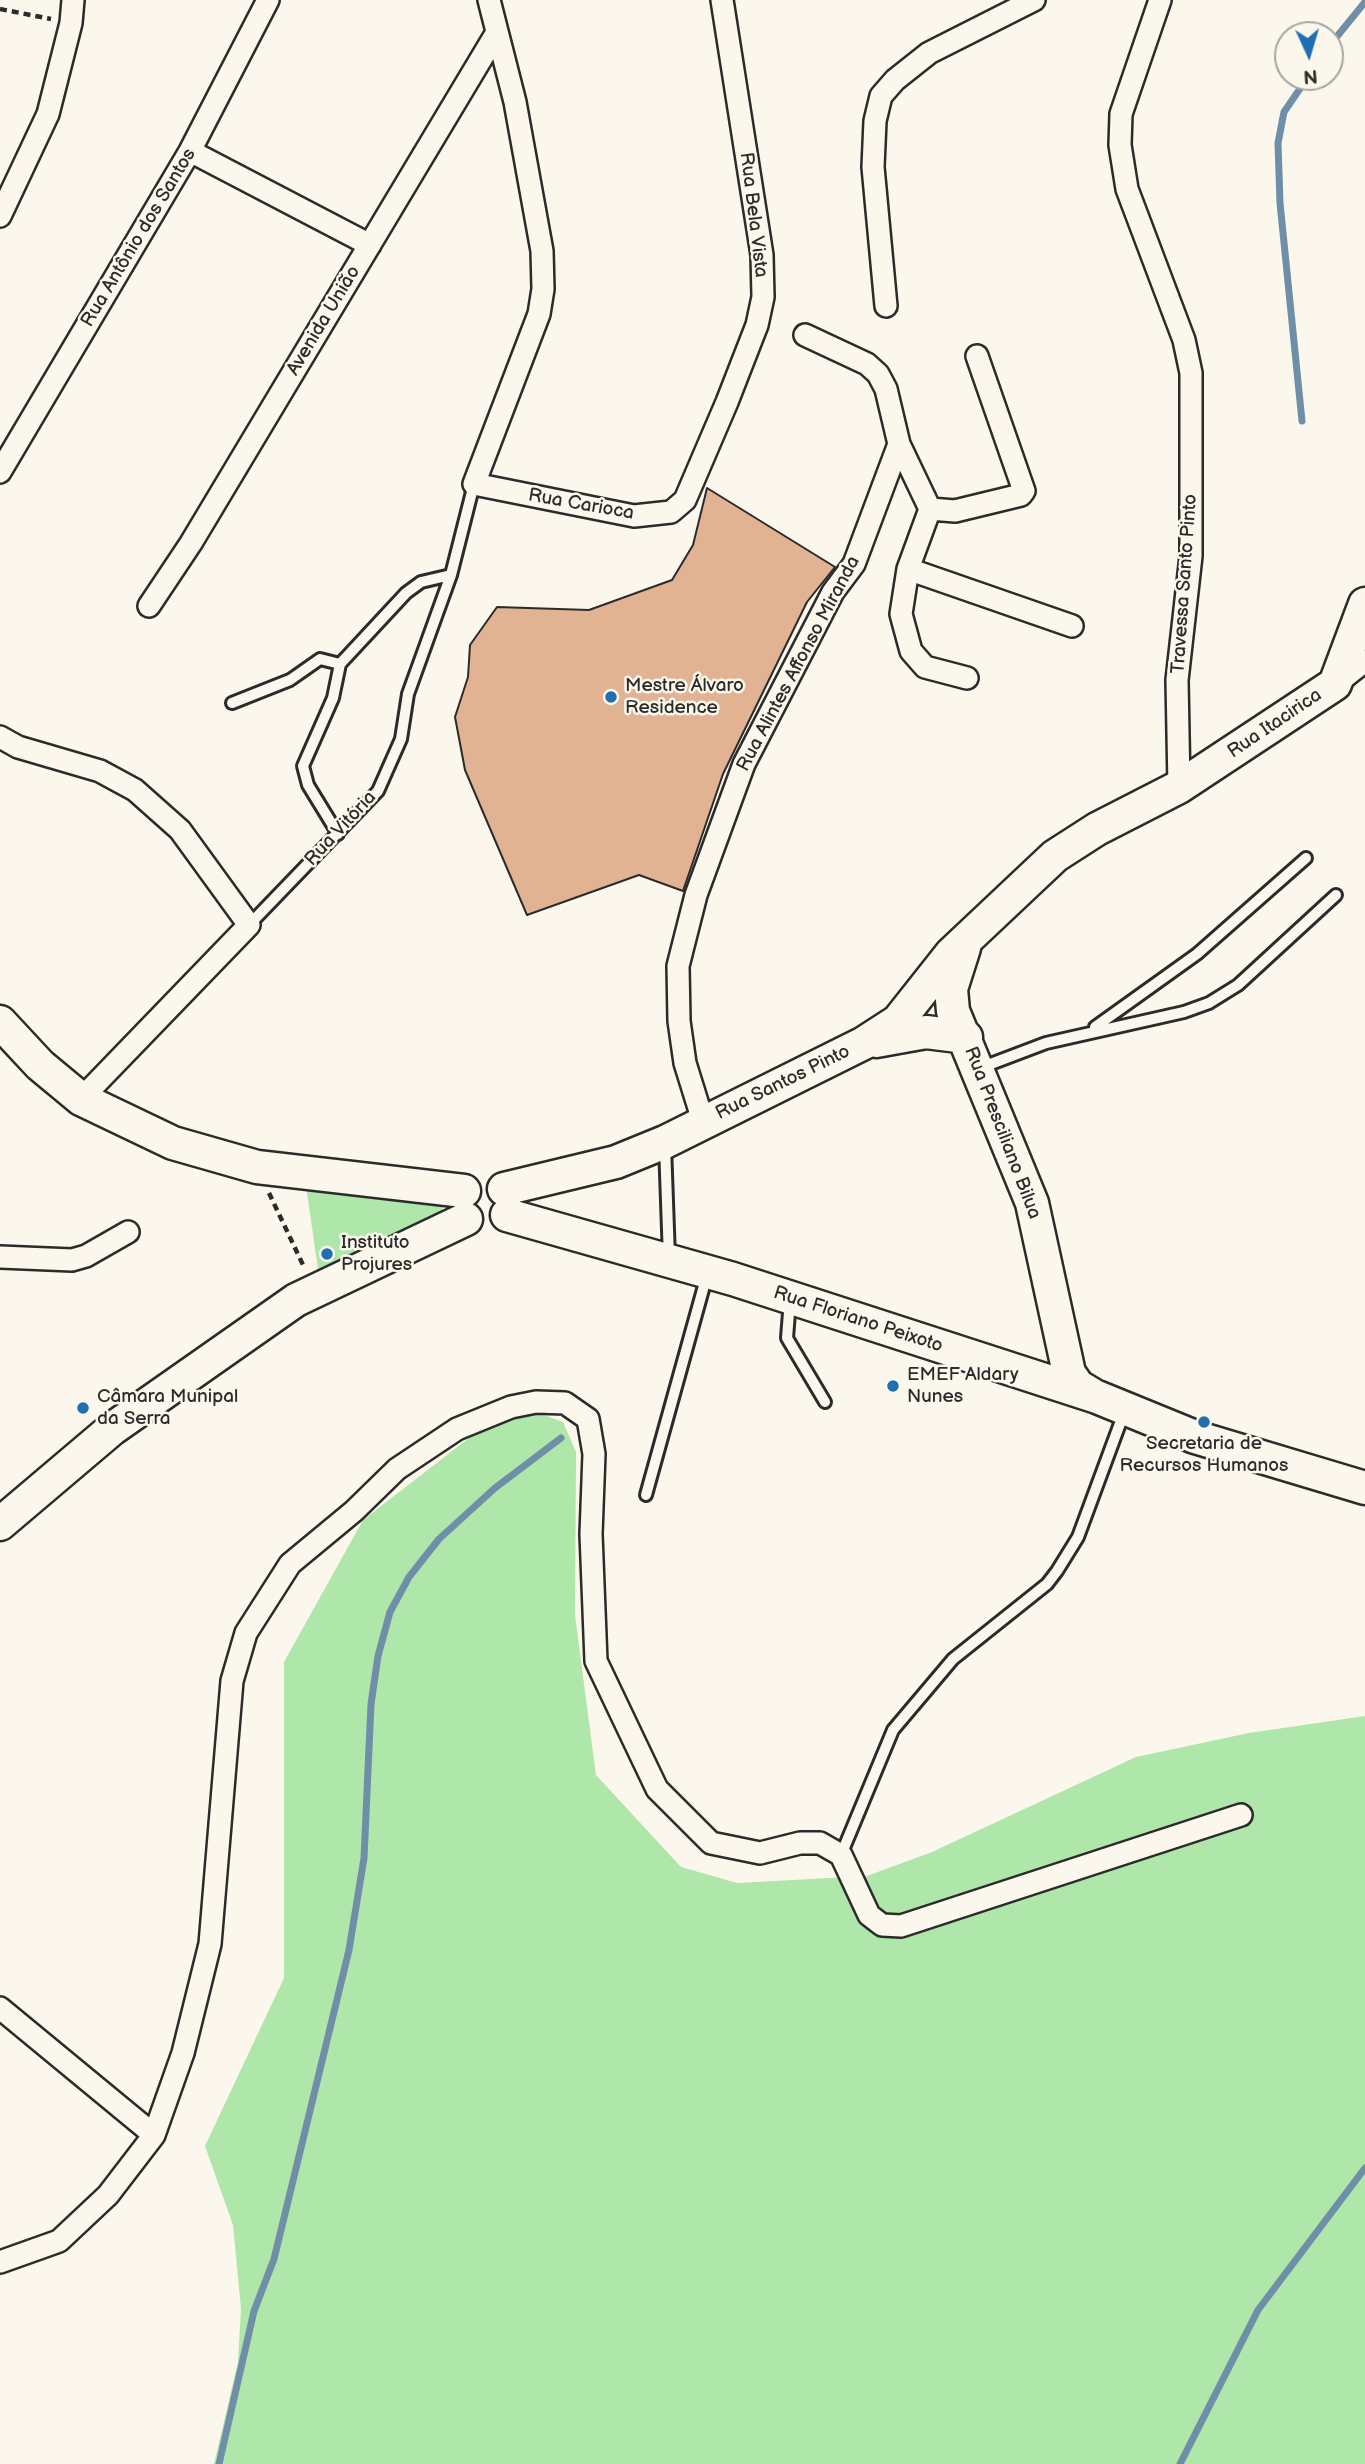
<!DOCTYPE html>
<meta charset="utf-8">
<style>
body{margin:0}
#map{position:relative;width:1365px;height:2464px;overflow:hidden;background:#fbf7ec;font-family:"Balsamiq Sans",sans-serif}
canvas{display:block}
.north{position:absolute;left:1274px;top:21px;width:70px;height:70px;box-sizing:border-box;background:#fbf7ec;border:2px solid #a8a59f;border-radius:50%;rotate:176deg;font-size:19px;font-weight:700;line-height:28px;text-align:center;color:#2b2b2b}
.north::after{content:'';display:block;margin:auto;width:24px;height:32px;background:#1f6fb2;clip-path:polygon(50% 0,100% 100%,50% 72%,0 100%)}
</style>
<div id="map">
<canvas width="1365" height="2464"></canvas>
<div class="north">N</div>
</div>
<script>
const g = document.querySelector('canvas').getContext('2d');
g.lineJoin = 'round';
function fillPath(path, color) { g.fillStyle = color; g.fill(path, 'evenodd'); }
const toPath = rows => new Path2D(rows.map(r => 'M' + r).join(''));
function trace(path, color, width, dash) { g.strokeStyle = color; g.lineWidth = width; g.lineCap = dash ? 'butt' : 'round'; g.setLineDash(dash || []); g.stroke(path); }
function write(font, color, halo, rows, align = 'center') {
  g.font = font + ' "Balsamiq Sans",sans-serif'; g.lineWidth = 5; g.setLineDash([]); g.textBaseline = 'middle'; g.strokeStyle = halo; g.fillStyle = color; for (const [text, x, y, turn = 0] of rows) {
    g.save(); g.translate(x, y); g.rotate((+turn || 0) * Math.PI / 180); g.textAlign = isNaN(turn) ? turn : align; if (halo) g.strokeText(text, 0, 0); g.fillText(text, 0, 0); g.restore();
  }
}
fillPath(toPath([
 [306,1186,444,1191,442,1216,424,1227,318,1269],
 [531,1410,563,1422,576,1452,575,1615,596,1775,681,1867,737,1883,867,1876,932,1852,1136,1757,1249,1733,1365,1716,1365,2464,214,2464,238,2362,241,2309,233,2225,205,2146,284,1978,284,1662,363,1520,496,1417]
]), '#afe6a9');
trace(toPath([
 [1330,45,1365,2],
 [1302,421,1280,203,1278,143,1284,112,1308,77],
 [219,2464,254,2311,274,2259,349,1950,364,1858,371,1704,378,1656,390,1612,409,1577,439,1539,495,1488,561,1438],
 [1180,2464,1258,2310,1365,2168]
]), '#6f8fa8', 7);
const building = toPath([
 [707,488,835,567,807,602,723,774,683,891,639,875,527,915,465,770,455,717,468,677,470,645,497,607,589,610,672,580,693,545,707,488]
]);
fillPath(building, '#e1b392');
trace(building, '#2b2b2b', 2);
const lane = toPath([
 [232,703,290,680,320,659,340,664],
 [338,834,308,785,303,766,333,698,340,664,406,593,421,582,451,575],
 [249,925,378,791,401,739,408,694,451,575,474,484],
 [1095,1027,1197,954,1306,858],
 [980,1068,1046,1043,1184,1012,1209,1003,1238,985,1336,895],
 [665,1145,669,1258],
 [790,1300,787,1338,825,1402],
 [646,1495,707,1275],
 [841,1855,893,1730,953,1659,1047,1584,1057,1571,1078,1537,1125,1410]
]);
const street = toPath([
 [489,0,515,102,542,251,543,289,539,314,474,484,634,516,671,512,685,500,727,402,757,325,763,297,762,255,722,0],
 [1160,0,1121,114,1120,145,1127,189,1184,340,1191,373,1191,556,1177,680,1179,787],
 [190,151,370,245],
 [0,216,48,114,71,23,73,0],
 [886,306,873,167,875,121,881,96,895,80,929,53,1034,0],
 [805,335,867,364,878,374,886,389,899,444,930,509,908,569,901,614,911,651,925,667,967,678],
 [0,472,190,151,268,0],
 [930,509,955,511,1021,495,1024,491,977,356],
 [908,569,1072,626],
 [149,606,191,543,496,34],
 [1337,683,1365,661],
 [0,737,18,747,100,771,135,790,180,830,249,925,81,1099],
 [703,1121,685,1063,679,1021,678,966,696,895,744,764,833,592,854,564,899,444],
 [0,1257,72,1260,86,1256,128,1232],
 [0,2008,154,2135],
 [0,2262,59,2241,108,2195,154,2135,183,2053,210,1944,232,1681,246,1633,290,1564,354,1511,397,1469,457,1429,511,1407,536,1402,565,1403,588,1419,594,1454,591,1534,596,1661,657,1789,711,1843,760,1853,800,1843,820,1843,841,1855,869,1915,882,1925,901,1926,1241,1815]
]);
const secondary = toPath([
 [964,948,951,989,953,1011,1032,1203,1069,1373,1078,1386,1093,1395],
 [0,1022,40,1065,81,1099,173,1143,257,1167,464,1191],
 [876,1041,926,1032,966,1037],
 [504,1189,616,1162,665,1142,864,1043,898,1021,951,954,1055,856,1097,829,1179,787,1335,684,1365,604],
 [507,1215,733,1279,1097,1397,1195,1437,1365,1488],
 [0,1524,112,1429,296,1300,466,1219]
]);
trace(lane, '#2b2b2b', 16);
trace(street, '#2b2b2b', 26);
trace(secondary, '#2b2b2b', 37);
trace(toPath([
 [0,9,51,19],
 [269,1193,304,1267]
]), '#2b2b2b', 4.5, [7, 5]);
trace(lane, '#fbf7ec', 10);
trace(street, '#fbf7ec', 21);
trace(secondary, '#fbf7ec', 32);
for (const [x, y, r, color] of [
 [611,697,7,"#1f6fb2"],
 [327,1254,7,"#1f6fb2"],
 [893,1386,7,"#1f6fb2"],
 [83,1408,7,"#1f6fb2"],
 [1204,1422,7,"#1f6fb2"]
]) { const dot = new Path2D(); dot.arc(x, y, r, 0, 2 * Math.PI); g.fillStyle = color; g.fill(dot); trace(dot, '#fbf7ec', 2.5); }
write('19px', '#2b2b2b', '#fbf7ec', [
 ["Rua Bela Vista",753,215,83],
 ["Rua Antônio dos Santos",139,238,-59],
 ["Avenida União",324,321,-59],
 ["Rua Carioca",581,505,10],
 ["Travessa Santo Pinto",1185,584,-86],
 ["Rua Alintes Affonso Miranda",799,664,-62],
 ["Rua Itacirica",1275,724,-34],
 ["Rua Vitória",341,829,-47],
 ["Rua Santos Pinto",783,1083,-26],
 ["Rua Presciliano Bilua",1002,1133,69],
 ["Rua Floriano Peixoto",858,1320,18]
]);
write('19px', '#2b2b2b', '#fbf7ec', [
 ["Mestre Álvaro",625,686],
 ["Residence",625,708],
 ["Instituto",341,1243],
 ["Projures",341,1265],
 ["EMEF Aldary",907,1375],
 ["Nunes",907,1397],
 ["Câmara Munipal",97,1397],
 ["da Serra",97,1419],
 ["Secretaria de",1204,1444,"center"],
 ["Recursos Humanos",1204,1466,"center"]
], 'left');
</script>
